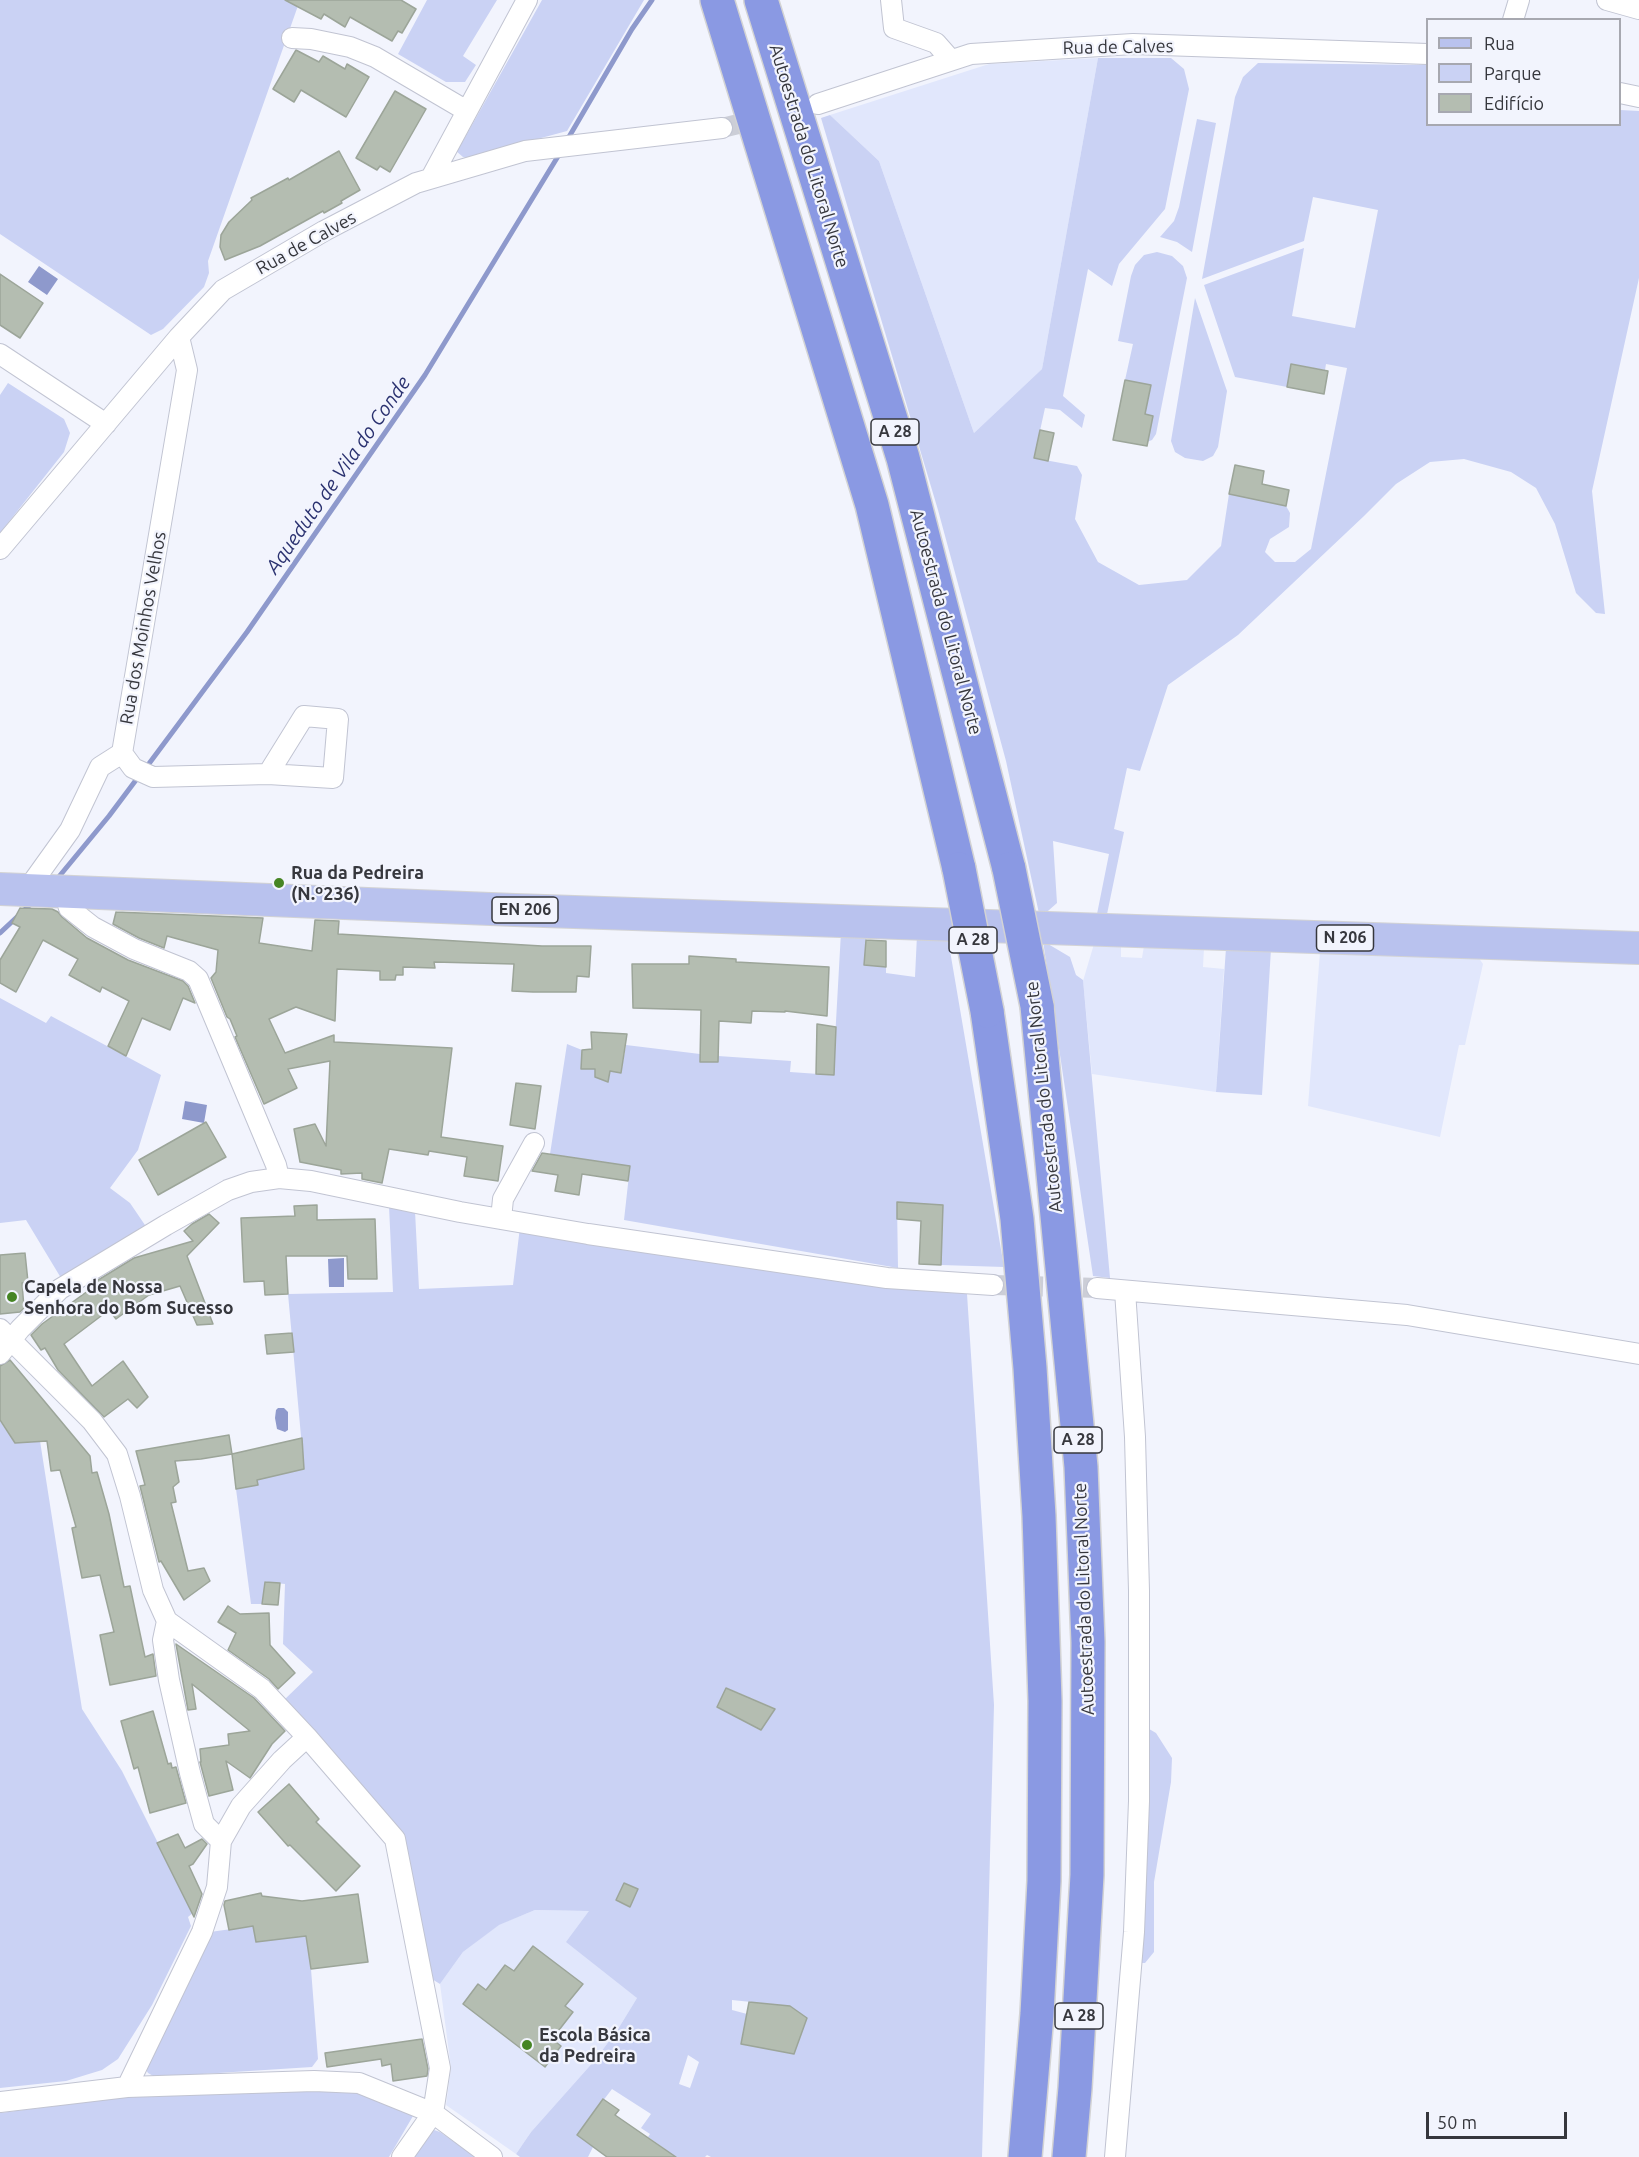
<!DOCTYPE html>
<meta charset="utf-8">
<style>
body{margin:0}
#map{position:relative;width:1639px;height:2157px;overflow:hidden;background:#f2f4fd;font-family:Ubuntu,sans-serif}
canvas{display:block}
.legend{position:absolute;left:1426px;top:18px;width:195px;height:108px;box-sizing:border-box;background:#f2f4fd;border:2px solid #a7a8b0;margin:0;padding:8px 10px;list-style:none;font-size:18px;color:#36373d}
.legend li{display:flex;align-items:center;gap:12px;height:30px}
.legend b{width:30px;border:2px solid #a7a8b0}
.scale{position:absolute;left:1426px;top:2112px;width:141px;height:27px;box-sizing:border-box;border:3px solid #36373d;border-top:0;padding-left:8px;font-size:18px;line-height:21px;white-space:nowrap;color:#36373d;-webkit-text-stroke:4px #f2f4fd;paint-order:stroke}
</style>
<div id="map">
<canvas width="1639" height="2157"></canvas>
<ul class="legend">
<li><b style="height:8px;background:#b9c2ee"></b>Rua</li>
<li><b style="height:16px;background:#cad2f4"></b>Parque</li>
<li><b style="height:16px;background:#b4bdb1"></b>Edifício</li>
</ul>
<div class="scale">50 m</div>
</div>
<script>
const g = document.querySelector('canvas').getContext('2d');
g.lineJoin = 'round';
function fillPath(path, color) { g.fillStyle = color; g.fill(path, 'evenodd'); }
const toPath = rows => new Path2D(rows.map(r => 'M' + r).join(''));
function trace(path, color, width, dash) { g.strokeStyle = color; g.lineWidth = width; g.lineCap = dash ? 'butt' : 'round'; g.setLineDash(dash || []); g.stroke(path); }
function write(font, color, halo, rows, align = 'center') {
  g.font = font + ' Ubuntu,sans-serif'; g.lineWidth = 4.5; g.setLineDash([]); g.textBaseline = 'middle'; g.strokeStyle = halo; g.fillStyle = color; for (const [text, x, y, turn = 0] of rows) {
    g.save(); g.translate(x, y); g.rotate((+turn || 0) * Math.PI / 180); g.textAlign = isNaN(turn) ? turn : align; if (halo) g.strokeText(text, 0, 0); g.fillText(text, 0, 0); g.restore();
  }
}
fillPath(toPath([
 [1098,58,1042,369,974,433,879,161,830,115,989,64],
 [1094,944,1121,946,1121,957,1142,958,1144,946,1204,948,1203,967,1224,969,1216,1092,1092,1074,1083,981],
 [1320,952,1478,957,1483,964,1465,1045,1459,1045,1440,1137,1308,1106],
 [535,1910,590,1911,637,1998,618,2029,595,2060,531,2132,516,2154,446,2105,451,2068,440,1984,463,1952,498,1925]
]), '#e1e7fc');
fillPath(toPath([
 [0,0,300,0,208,261,209,273,204,287,163,329,151,335,0,234],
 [427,0,497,0,463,56,476,65,465,82,446,82,398,54],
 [542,0,644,0,567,131,467,158,463,157,456,151,456,138,463,141],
 [1098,58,1171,58,1184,69,1189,89,1165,209,1119,264,1112,286,1088,269,1063,396,1085,415,1082,428,1060,410,1045,408,1034,458,1077,466,1082,475,1075,519,1098,562,1139,585,1187,580,1221,546,1229,494,1286,506,1290,513,1289,527,1270,539,1265,552,1275,562,1295,562,1311,549,1347,368,1326,364,1325,370,1291,364,1287,387,1235,377,1204,285,1304,248,1292,316,1355,328,1378,210,1313,197,1304,241,1202,279,1235,97,1243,77,1258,63,1427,65,1428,124,1620,124,1620,110,1639,111,1639,278,1592,491,1605,614,1596,613,1576,593,1555,524,1536,488,1511,472,1464,459,1430,462,1396,484,1364,516,1238,635,1168,685,1140,771,1127,768,1114,829,1124,832,1106,919,1096,919,1109,854,1053,841,1057,903,1040,918,1006,761,938,510,821,118,830,115,879,161,974,433,1042,369],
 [1197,119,1216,123,1192,252,1177,242,1160,237,1174,221,1179,207],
 [1157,252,1172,256,1183,266,1187,278,1156,434,1152,440,1147,442,1153,416,1145,414,1151,386,1125,380,1133,344,1118,341,1131,276,1135,265,1144,255],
 [1195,298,1227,391,1218,447,1213,456,1203,461,1185,458,1175,452,1171,441],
 [8,383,64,419,70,433,64,452,0,533,0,395],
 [841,932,866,934,865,965,886,967,886,973,915,977,917,935,948,939,1004,1267,941,1265,943,1205,897,1203,898,1268,624,1220,630,1166,550,1154,567,1044,582,1050,581,1069,595,1069,608,1081,610,1071,621,1073,626,1045,700,1054,700,1062,718,1062,718,1056,791,1061,790,1072,833,1075],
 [1043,941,1070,957,1076,975,1083,980,1110,1278,1093,1276],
 [1226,948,1271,949,1262,1095,1216,1092],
 [0,998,46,1023,51,1016,161,1075,138,1150,110,1188,130,1203,147,1228,61,1278,26,1220,0,1223],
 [389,1206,415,1211,419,1289,513,1285,520,1227,967,1294,994,1705,982,2157,711,2157,707,2155,705,2157,659,2157,665,2149,648,2137,650,2134,641,2128,651,2114,612,2089,577,2135,593,2147,588,2157,520,2157,516,2154,531,2132,595,2060,618,2029,637,1998,566,1942,589,1911,535,1910,499,1925,463,1952,440,1984,427,1976,401,1838,389,1817,284,1700,313,1672,283,1644,285,1584,265,1582,262,1604,251,1604,236,1489,258,1485,257,1480,304,1469,288,1294,393,1292],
 [727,1688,774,1708,760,1730,717,1706],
 [732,2000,790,2006,807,2018,794,2054,741,2044,747,2014,732,2010],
 [688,2055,699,2062,690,2088,679,2084],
 [0,1421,15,1443,40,1441,82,1709,122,1771,193,1913,188,1917,191,1926,152,2005,118,2059,102,2070,66,2081,0,2088],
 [1144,1726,1156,1733,1172,1758,1171,1782,1154,1882,1154,1952,1145,1963,1137,1963],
 [253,1926,256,1942,306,1936,311,1969,318,2059,312,2067,155,2077,148,2073,145,2068,210,1932],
 [307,2088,352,2092,373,2098,413,2116,389,2157,0,2157,0,2113,126,2097],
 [434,2130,440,2132,476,2157,406,2157,429,2131]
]), '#cad2f4');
fillPath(toPath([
 [39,266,58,279,47,295,28,282],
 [185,1101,207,1105,204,1123,182,1119],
 [344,1258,344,1287,329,1287,328,1259],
 [278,1408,284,1408,288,1412,288,1430,285,1432,277,1429,275,1418,276,1410]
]), '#8e99cc');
trace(toPath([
 [566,142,632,29,652,0],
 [145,769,247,632,425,375,560,153],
 [57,879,109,816,139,776],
 [0,933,33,902]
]), '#8e99cc', 5);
const building = toPath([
 [285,0,401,0,416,9,402,33,398,31,392,41,350,17,345,27,324,14,321,19,285,0],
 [296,50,319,62,323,56,345,69,347,64,369,77,346,117,301,90,294,102,273,89,296,50],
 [395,91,426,109,390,172,380,166,377,170,356,158,395,91],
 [339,151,360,190,341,201,342,203,324,213,323,211,260,246,225,260,220,247,221,235,229,222,252,200,251,198,288,178,289,180,339,151],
 [0,274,43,303,20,338,0,325,0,274],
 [1291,364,1328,371,1324,394,1287,387,1291,364],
 [1125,380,1151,385,1145,414,1153,416,1147,446,1113,440,1125,380],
 [1040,430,1054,433,1048,461,1034,458,1040,430],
 [1235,465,1264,471,1262,484,1289,490,1286,506,1229,494,1235,465],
 [20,908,52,909,58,912,62,917,87,938,128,960,183,981,188,986,195,1003,183,998,170,1030,142,1018,126,1056,108,1046,129,1001,102,987,100,992,69,975,78,959,43,940,16,992,0,983,0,960,20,927,12,923,20,908],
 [116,912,263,918,259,943,312,951,315,920,339,921,338,934,542,946,591,946,589,977,577,976,576,992,533,992,512,991,514,964,434,962,435,968,403,967,403,975,396,975,395,980,380,980,380,971,337,969,335,1021,296,1007,269,1019,285,1053,334,1035,334,1042,452,1048,441,1137,503,1146,498,1181,464,1176,467,1157,429,1151,428,1155,389,1149,382,1183,362,1179,362,1173,341,1174,341,1170,300,1162,294,1129,315,1124,326,1146,330,1061,288,1069,297,1088,264,1104,235,1037,237,1036,230,1019,227,1017,211,978,216,972,218,950,167,936,164,948,139,938,113,924,116,912],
 [866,940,886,941,886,967,864,965,866,940],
 [689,956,736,959,736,962,829,967,827,1016,785,1011,785,1012,752,1011,751,1023,719,1021,718,1062,700,1062,701,1010,633,1008,632,964,689,964,689,956],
 [817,1024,836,1027,834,1075,816,1074,817,1024],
 [591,1032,627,1034,621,1073,610,1071,608,1082,595,1077,595,1069,581,1069,582,1050,592,1049,591,1032],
 [516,1083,541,1086,535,1129,510,1125,516,1083],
 [206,1122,226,1157,158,1195,139,1160,206,1122],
 [542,1153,630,1166,628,1181,582,1174,579,1195,555,1191,558,1175,532,1171,542,1153],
 [897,1202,943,1205,941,1265,919,1264,921,1221,897,1219,897,1202],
 [317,1205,317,1220,375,1219,377,1279,348,1279,347,1256,286,1256,288,1294,265,1295,264,1281,244,1282,241,1218,295,1216,294,1206,317,1205],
 [209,1214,219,1223,187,1256,213,1324,197,1325,180,1286,149,1295,116,1319,109,1310,64,1344,92,1386,123,1361,148,1397,137,1408,128,1399,104,1417,58,1370,45,1348,41,1350,31,1335,42,1324,92,1288,90,1285,134,1258,193,1241,184,1231,192,1224,209,1214],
 [25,1253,28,1282,22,1283,24,1308,20,1312,0,1314,0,1255,25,1253],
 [292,1333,294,1352,267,1354,265,1335,292,1333],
 [10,1360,90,1456,92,1473,97,1472,109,1514,124,1587,130,1586,145,1657,153,1654,156,1676,110,1685,100,1635,114,1632,100,1575,82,1578,72,1528,76,1527,60,1470,51,1471,47,1441,15,1443,0,1420,0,1366,10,1360],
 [229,1435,232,1454,201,1459,175,1461,179,1482,173,1487,176,1502,171,1503,188,1571,204,1568,210,1581,184,1600,161,1561,159,1562,140,1486,145,1485,136,1451,229,1435],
 [302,1438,304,1469,257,1480,258,1485,236,1489,232,1454,302,1438],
 [265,1582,280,1583,278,1605,262,1604,265,1582],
 [228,1606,240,1614,269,1613,270,1645,295,1673,278,1689,269,1679,228,1650,236,1633,218,1622,228,1606],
 [176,1644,254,1698,285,1731,272,1744,250,1778,226,1761,233,1790,209,1796,200,1762,201,1762,200,1749,229,1745,228,1734,250,1731,192,1684,196,1709,188,1710,176,1644],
 [726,1688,775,1709,761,1730,717,1707,726,1688],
 [153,1711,168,1764,171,1763,172,1768,176,1767,186,1803,150,1813,138,1767,134,1769,121,1721,153,1711],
 [289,1784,319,1819,316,1822,360,1866,336,1891,290,1845,288,1846,258,1812,289,1784],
 [178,1834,185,1848,202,1839,207,1844,193,1864,189,1866,202,1894,194,1917,157,1843,178,1834],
 [624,1883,638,1889,630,1907,616,1900,624,1883],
 [261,1893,262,1896,302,1901,358,1894,368,1962,311,1969,306,1936,256,1942,253,1926,229,1930,224,1905,225,1901,261,1893],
 [533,1946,583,1984,565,2006,573,2012,552,2039,561,2046,545,2067,463,2004,478,1984,486,1990,505,1965,514,1971,533,1946],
 [749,2002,790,2006,807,2018,794,2054,741,2044,749,2002],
 [422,2039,428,2069,427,2076,393,2081,391,2064,382,2066,381,2059,327,2067,325,2053,422,2039],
 [603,2099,619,2110,615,2115,676,2157,607,2157,577,2135,603,2099]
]);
fillPath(building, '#b4bdb1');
trace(building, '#9ca599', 1.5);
trace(toPath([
 [722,128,804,108],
 [993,1285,1097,1288]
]), '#ccced7', 20, [20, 10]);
const minor = toPath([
 [891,0,894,28,936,43,951,60],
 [1607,0,1639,9],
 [1513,20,1519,0],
 [292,38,311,39,350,47,375,57,467,111],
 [1620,93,1639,97],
 [818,104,971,54,1133,44,1428,54],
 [431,178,527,0],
 [0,354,106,424],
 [0,549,179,337,223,290,324,231,416,183,525,151,722,128],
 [122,753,133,768,153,777,268,774,333,778,338,719,304,716,268,774],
 [27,890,70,830,100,767,122,753,187,370,179,337],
 [64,890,69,908,93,927,134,949,189,971,198,979,276,1165,279,1178],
 [501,1219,503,1199,534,1143],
 [1097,1288,1407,1315,1639,1354],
 [0,1329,92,1421,117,1454,130,1496,153,1590,167,1621,262,1689,307,1737,395,1839,440,2068,433,2113,402,2157],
 [0,1354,20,1329,60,1289,166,1225,228,1190,251,1182,279,1178,311,1181,460,1212,588,1234,887,1278,993,1285],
 [167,1621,163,1640,169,1680,190,1773,204,1824,221,1841],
 [127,2087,202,1932,217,1887,221,1841,241,1806,282,1760,307,1737],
 [0,2102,127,2087,314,2081,359,2083,433,2113,492,2157],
 [1115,2157,1134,1932,1139,1801,1139,1591,1135,1437,1125,1291]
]);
const primary = toPath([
 [0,889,515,910,1639,948]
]);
const motorway = toPath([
 [717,0,872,505,959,869],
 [761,0,903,458,1009,869],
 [1037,1006,1081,1467,1088,1642,1087,1875,1075,2088,1069,2157],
 [987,1011,1017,1219,1030,1368,1039,1516,1045,1701,1044,1881,1037,2014,1025,2157]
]);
trace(minor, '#c1c4d2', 22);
trace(primary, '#d3d3d4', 34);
trace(motorway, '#d3d3d4', 36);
trace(minor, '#fff', 20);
trace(primary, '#b9c2ee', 32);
trace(motorway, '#8a99e3', 33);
const motorwayBridge = toPath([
 [959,869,987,1011],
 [1009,869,1037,1006]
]);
trace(motorwayBridge, '#d3d3d4', 36, []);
trace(motorwayBridge, '#8a99e3', 33);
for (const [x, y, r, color] of [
 [279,883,6,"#468524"],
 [12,1297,6,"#468524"],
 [527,2045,6,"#468524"]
]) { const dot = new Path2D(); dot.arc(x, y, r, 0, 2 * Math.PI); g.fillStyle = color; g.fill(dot); trace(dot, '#f2f4fd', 2); }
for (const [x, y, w] of [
 [895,432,48],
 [525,910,66],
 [1345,938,57],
 [973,940,48],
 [1078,1440,48],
 [1079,2016,48]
]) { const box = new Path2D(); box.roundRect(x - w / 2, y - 13, w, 26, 4.5); g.fillStyle = '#f2f4fd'; g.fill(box); trace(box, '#36373d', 1.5); }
write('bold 16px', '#36373d', null, [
 ["A 28",895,432],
 ["EN 206",525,910],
 ["N 206",1345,938],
 ["A 28",973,940],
 ["A 28",1078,1440],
 ["A 28",1079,2016]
]);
write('18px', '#36373d', '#f2f4fd', [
 ["Rua de Calves",1118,47,-1],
 ["Autoestrada do Litoral Norte",809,156,73],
 ["Rua de Calves",306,243,-29],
 ["Autoestrada do Litoral Norte",946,622,75],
 ["Rua dos Moinhos Velhos",143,628,-80],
 ["Autoestrada do Litoral Norte",1044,1097,-96],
 ["Autoestrada do Litoral Norte",1084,1599,-92]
]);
write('bold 18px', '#36373d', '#f2f4fd', [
 ["Rua da Pedreira",291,873],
 ["(N.º236)",291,894],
 ["Capela de Nossa",24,1287],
 ["Senhora do Bom Sucesso",24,1308],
 ["Escola Básica",539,2035],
 ["da Pedreira",539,2056]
], 'left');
write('italic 20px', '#2b3270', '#f2f4fd', [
 ["Aqueduto de Vila do Conde",338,475,-55]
]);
</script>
